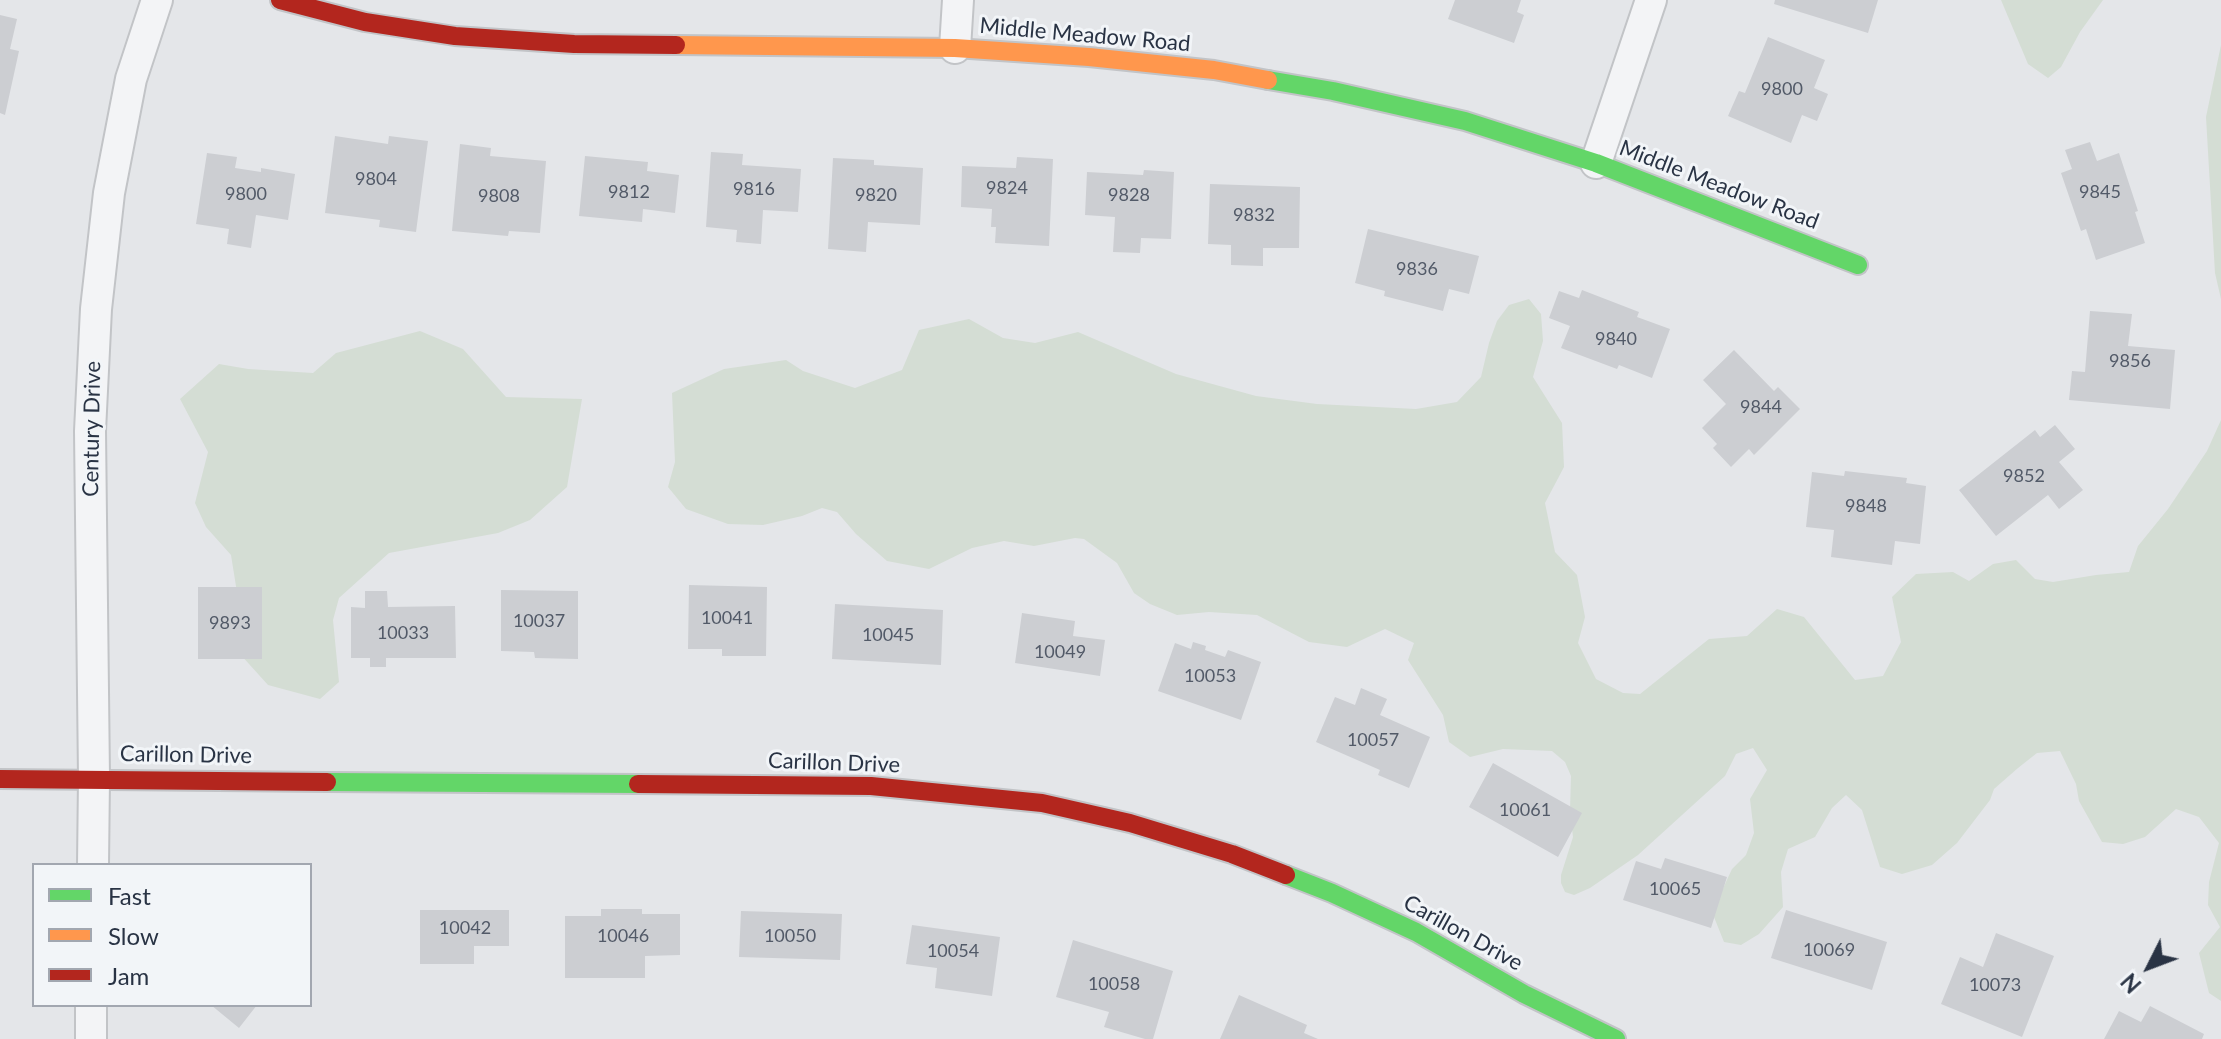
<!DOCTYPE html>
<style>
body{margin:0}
#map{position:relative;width:2221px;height:1039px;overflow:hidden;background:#e4e6e9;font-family:Lato,sans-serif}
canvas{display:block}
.legend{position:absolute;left:32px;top:863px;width:280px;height:144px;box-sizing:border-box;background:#f2f5f8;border:2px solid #a2a7b0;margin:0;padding:10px 14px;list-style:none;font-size:24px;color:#293344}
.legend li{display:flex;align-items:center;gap:16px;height:40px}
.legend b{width:40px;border:2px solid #a2a7b0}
.north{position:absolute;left:2109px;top:927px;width:80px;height:80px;-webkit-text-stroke:6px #f2f5f8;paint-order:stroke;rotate:228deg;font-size:22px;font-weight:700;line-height:32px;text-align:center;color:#293344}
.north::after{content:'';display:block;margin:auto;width:28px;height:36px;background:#293344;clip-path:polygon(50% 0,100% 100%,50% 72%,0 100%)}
</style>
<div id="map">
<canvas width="2221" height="1039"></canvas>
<ul class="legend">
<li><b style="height:10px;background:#63d668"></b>Fast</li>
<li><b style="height:10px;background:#ff974d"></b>Slow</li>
<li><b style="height:10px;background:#b3261e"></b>Jam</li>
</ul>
<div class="north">N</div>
</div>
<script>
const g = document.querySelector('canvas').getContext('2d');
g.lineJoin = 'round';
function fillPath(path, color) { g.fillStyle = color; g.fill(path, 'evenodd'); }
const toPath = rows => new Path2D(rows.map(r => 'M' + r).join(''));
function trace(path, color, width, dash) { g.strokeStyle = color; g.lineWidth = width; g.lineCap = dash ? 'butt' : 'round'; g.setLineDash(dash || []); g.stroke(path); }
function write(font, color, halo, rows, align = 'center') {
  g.font = font + ' Lato,sans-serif'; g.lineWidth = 6; g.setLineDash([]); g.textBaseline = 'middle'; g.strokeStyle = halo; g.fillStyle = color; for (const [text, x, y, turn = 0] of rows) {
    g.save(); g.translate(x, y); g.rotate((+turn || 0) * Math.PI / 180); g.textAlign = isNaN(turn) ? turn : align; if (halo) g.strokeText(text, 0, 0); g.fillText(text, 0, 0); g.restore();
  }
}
fillPath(toPath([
 [2001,0,2103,0,2080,32,2061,67,2048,78,2028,64],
 [2221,45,2221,299,2215,273,2206,117],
 [1529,299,1541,314,1543,341,1533,377,1562,423,1564,467,1545,503,1555,552,1577,575,1585,617,1578,643,1596,679,1623,693,1640,694,1709,639,1747,636,1777,609,1804,617,1855,680,1883,676,1901,642,1892,597,1916,574,1953,572,1969,581,1993,564,2016,560,2035,579,2053,582,2096,575,2129,572,2138,546,2168,509,2207,451,2221,420,2221,1001,2209,993,2199,953,2220,927,2208,905,2209,882,2219,843,2199,817,2176,809,2145,837,2123,844,2102,842,2079,801,2076,784,2060,751,2037,753,2018,768,1994,789,1990,800,1957,843,1932,865,1902,874,1880,867,1862,810,1846,795,1832,808,1815,837,1788,849,1781,872,1783,907,1759,934,1741,945,1724,942,1712,912,1732,869,1746,855,1754,833,1750,799,1767,770,1753,748,1736,754,1725,776,1638,855,1590,888,1574,895,1565,892,1561,883,1561,875,1573,837,1570,811,1571,776,1565,762,1552,751,1503,749,1470,757,1449,742,1443,715,1408,660,1414,643,1385,629,1347,647,1309,642,1257,615,1209,612,1177,615,1150,604,1134,593,1117,563,1084,539,1075,538,1034,546,1004,541,972,548,929,569,887,561,856,534,837,512,822,508,802,516,763,525,728,524,686,509,668,487,675,462,672,393,724,369,786,360,803,371,855,388,902,370,919,330,969,319,1003,338,1035,343,1078,332,1176,374,1256,396,1317,404,1416,409,1457,402,1481,377,1489,343,1497,321,1509,305],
 [420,331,463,349,506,397,582,399,567,487,530,520,498,533,389,553,339,598,333,620,339,682,320,699,268,685,240,654,239,605,231,555,206,527,195,503,208,452,180,399,219,364,248,369,313,373,336,353]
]), '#d4ddd4');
fillPath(toPath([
 [1455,0,1521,0,1517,12,1524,15,1514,43,1448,19],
 [1775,0,1878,0,1868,33,1774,4],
 [0,15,17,19,10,49,19,51,5,115,0,113],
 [1768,37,1825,60,1814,88,1828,94,1817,121,1802,115,1791,143,1728,116,1739,91,1745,93],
 [335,136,388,144,389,136,428,141,416,232,379,227,380,220,325,213],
 [2090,142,2097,161,2119,153,2138,211,2135,212,2145,243,2096,260,2086,229,2081,231,2061,173,2072,169,2065,150],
 [460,144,491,148,490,156,546,161,540,233,509,231,508,236,452,231],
 [711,152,743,154,742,165,801,169,798,212,763,210,761,244,736,242,737,230,706,227],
 [207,153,237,157,235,168,261,172,261,168,295,174,288,220,256,215,251,248,227,244,229,229,196,224],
 [585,156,648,162,647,171,679,175,675,213,643,209,642,222,579,216],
 [1017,157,1053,159,1049,246,995,243,996,227,991,227,992,209,961,207,962,166,1016,168],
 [833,158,874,160,874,165,923,168,920,225,868,222,866,252,828,249],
 [1144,170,1174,172,1171,239,1141,238,1140,253,1113,252,1115,217,1085,215,1087,172,1143,175],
 [1210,184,1300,187,1299,248,1263,248,1263,266,1231,265,1231,245,1208,244],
 [1368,229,1479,256,1469,294,1449,289,1443,311,1384,296,1385,291,1355,283],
 [1582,290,1639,312,1637,317,1670,329,1652,378,1619,365,1617,369,1561,348,1570,326,1549,318,1559,291,1579,298],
 [2090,311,2132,314,2128,346,2175,350,2170,409,2069,400,2072,371,2085,372],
 [1734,350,1774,391,1778,387,1800,409,1754,455,1749,449,1731,467,1713,448,1717,444,1702,428,1726,404,1703,380],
 [2055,425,2075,449,2059,462,2083,490,2059,509,2048,495,1996,536,1959,490,2035,430,2040,437],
 [1845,471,1907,478,1906,483,1926,486,1920,544,1895,541,1892,565,1831,557,1834,530,1806,527,1812,472,1844,476],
 [689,585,767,587,766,656,722,656,722,649,688,649],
 [198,587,262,587,262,659,198,659],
 [501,590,578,591,578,659,535,658,534,652,501,651],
 [365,591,387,591,388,607,455,606,456,658,386,658,386,667,370,667,370,658,351,658,351,607,365,608],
 [835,604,943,610,941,665,832,659],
 [1022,613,1075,621,1073,636,1105,640,1100,676,1015,663],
 [1193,642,1206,646,1205,650,1225,657,1228,650,1261,662,1241,720,1158,691,1175,643,1191,649],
 [1361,688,1387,699,1380,715,1430,737,1409,788,1378,775,1380,770,1316,742,1335,697,1355,705],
 [1493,763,1582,813,1558,857,1469,807],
 [1665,858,1727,877,1711,928,1623,900,1636,861,1661,869],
 [601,909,642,909,642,914,680,914,680,955,645,956,645,978,565,978,565,916,601,916],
 [420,910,509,910,509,946,474,946,474,964,420,964],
 [1786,910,1887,942,1872,990,1771,958],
 [741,911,842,914,840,960,739,957],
 [912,925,1000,937,992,996,935,988,937,968,906,964],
 [1996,933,2054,956,2022,1037,1941,1004,1960,957,1983,967],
 [1073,940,1173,971,1153,1039,1145,1039,1104,1027,1109,1012,1056,997],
 [1239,995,1307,1025,1304,1033,1318,1039,1220,1039],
 [211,1005,257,1005,239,1028],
 [2150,1006,2204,1034,2202,1039,2104,1039,2119,1011,2141,1022]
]), '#ccced2');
const street = toPath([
 [955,48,958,0],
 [1596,163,1651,0],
 [93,865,94,778,90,431,96,309,109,193,131,79,157,0],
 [91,1039,91,1005]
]);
const fast = toPath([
 [1268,80,1333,91,1465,121,1596,163,1858,265],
 [327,782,638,784],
 [1286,875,1332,893,1416,932,1524,994,1616,1039]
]);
const slow = toPath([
 [676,45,955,48,1089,57,1214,70,1268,80]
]);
const jam = toPath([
 [280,0,365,22,455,36,574,44,676,45],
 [0,779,327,782],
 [638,784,871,786,1042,803,1130,823,1232,854,1286,875]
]);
trace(street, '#c2c4c7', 34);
trace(fast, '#c2c4c7', 22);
trace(slow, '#c2c4c7', 22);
trace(jam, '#c2c4c7', 22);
trace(street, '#f3f4f6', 30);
trace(fast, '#63d668', 18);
trace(slow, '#ff974d', 18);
trace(jam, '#b3261e', 18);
write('18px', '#525a68', null, [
 ["9800",1782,89],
 ["9804",376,179],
 ["9824",1007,188],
 ["9816",754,189],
 ["9812",629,192],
 ["9845",2100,192],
 ["9800",246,194],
 ["9820",876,195],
 ["9828",1129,195],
 ["9808",499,196],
 ["9832",1254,215],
 ["9836",1417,269],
 ["9840",1616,339],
 ["9856",2130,361],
 ["9844",1761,407],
 ["9852",2024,476],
 ["9848",1866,506],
 ["10041",727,618],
 ["10037",539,621],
 ["9893",230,623],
 ["10033",403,633],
 ["10045",888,635],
 ["10049",1060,652],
 ["10053",1210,676],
 ["10057",1373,740],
 ["10061",1525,810],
 ["10065",1675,889],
 ["10042",465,928],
 ["10046",623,936],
 ["10050",790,936],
 ["10069",1829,950],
 ["10054",953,951],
 ["10058",1114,984],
 ["10073",1995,985]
]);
write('22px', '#293344', '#f2f5f8', [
 ["Middle Meadow Road",1085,35,5],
 ["Middle Meadow Road",1719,185,21],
 ["Century Drive",92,429,-89],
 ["Carillon Drive",186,755,1],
 ["Carillon Drive",834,763,2],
 ["Carillon Drive",1463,933,29]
]);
</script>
